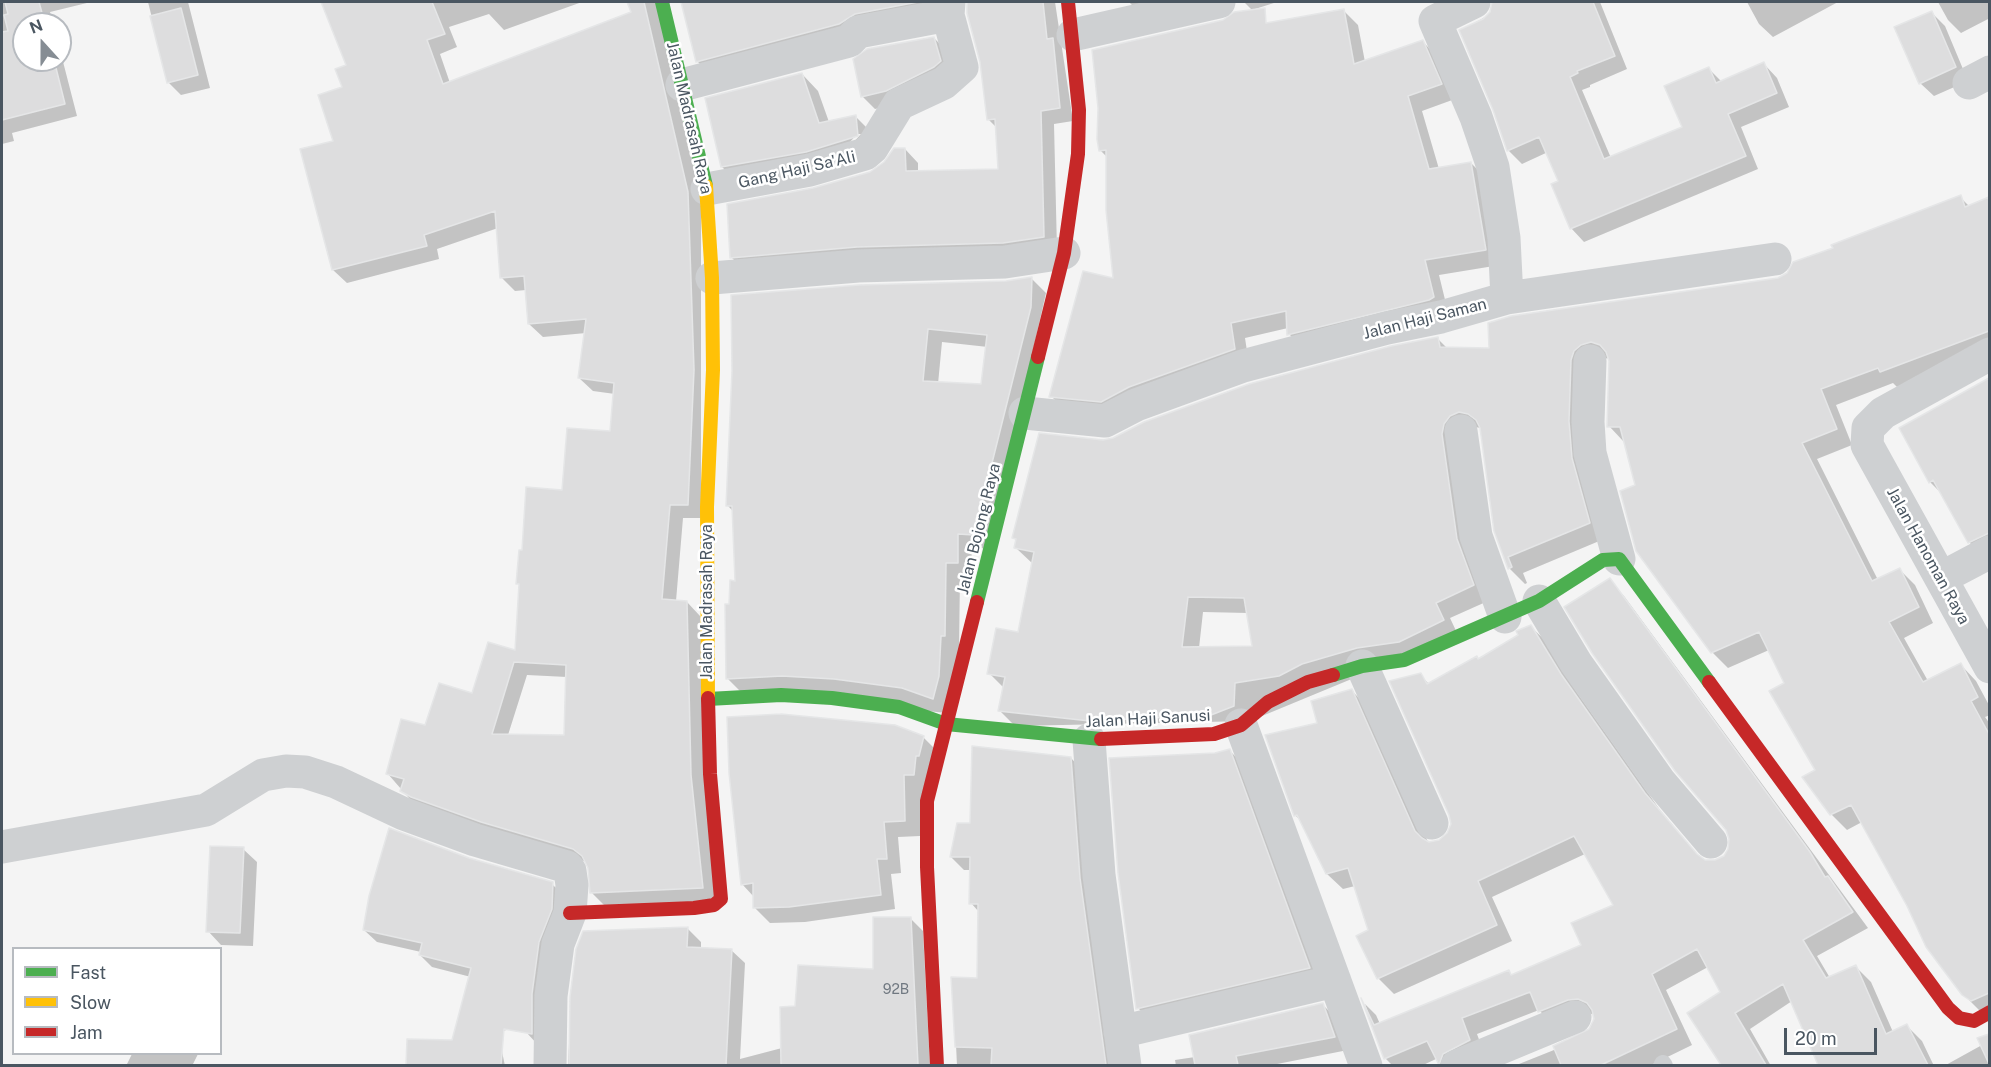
<!DOCTYPE html>
<style>
body{margin:0}
#map{position:relative;width:1991px;height:1067px;overflow:hidden;background:#f4f4f4;font-family:"Public Sans",sans-serif}
canvas{display:block}
.frame{position:absolute;inset:0;border:3px solid #4a5661;pointer-events:none}
.legend{position:absolute;left:12px;top:947px;width:210px;height:108px;box-sizing:border-box;background:#fff;border:2px solid #b7bbc0;margin:0;padding:8px 10px;list-style:none;font-size:18px;color:#4a5661}
.legend li{display:flex;align-items:center;gap:12px;height:30px}
.legend b{width:30px;border:2px solid #b7bbc0}
.north{position:absolute;left:12px;top:12px;width:60px;height:60px;box-sizing:border-box;background:#fff;border:2px solid #b7bbc0;border-radius:50%;rotate:339deg;font-size:16px;font-weight:700;line-height:24px;text-align:center;color:#4a5661}
.north::after{content:'';display:block;margin:auto;width:21px;height:27px;background:#868d94;clip-path:polygon(50% 0,100% 100%,50% 72%,0 100%)}
.scale{position:absolute;left:1784px;top:1028px;width:93px;height:27px;box-sizing:border-box;border:3px solid #4a5661;border-top:0;padding-left:8px;font-size:18px;line-height:21px;white-space:nowrap;color:#4a5661;-webkit-text-stroke:4px #fff;paint-order:stroke}
</style>
<div id="map">
<canvas width="1991" height="1067"></canvas>
<div class="frame"></div>
<ul class="legend">
<li><b style="height:8px;background:#4caf50"></b>Fast</li>
<li><b style="height:8px;background:#ffc107"></b>Slow</li>
<li><b style="height:8px;background:#c62828"></b>Jam</li>
</ul>
<div class="north">N</div>
<div class="scale">20 m</div>
</div>
<script>
const g = document.querySelector('canvas').getContext('2d');
g.lineJoin = 'round';
function fillPath(path, color) { g.fillStyle = color; g.fill(path, 'evenodd'); }
const toPath = rows => new Path2D(rows.map(r => 'M' + r).join(''));
function trace(path, color, width, dash) { g.strokeStyle = color; g.lineWidth = width; g.lineCap = dash ? 'butt' : 'round'; g.setLineDash(dash || []); g.stroke(path); }
function write(font, color, halo, rows, align = 'center') {
  g.font = font + ' "Public Sans",sans-serif'; g.lineWidth = 5; g.setLineDash([]); g.textBaseline = 'middle'; g.strokeStyle = halo; g.fillStyle = color; for (const [text, x, y, turn = 0] of rows) {
    g.save(); g.translate(x, y); g.rotate((+turn || 0) * Math.PI / 180); g.textAlign = isNaN(turn) ? turn : align; if (halo) g.strokeText(text, 0, 0); g.fillText(text, 0, 0); g.restore();
  }
}
fillPath(toPath([
 [2,2,91,2,50,12,53,24,24,24,24,60,60,60,60,50,77,116,12,133,14,141,2,144],
 [148,2,188,2,210,88,181,95,168,82],
 [323,2,582,2,504,30,489,14,449,27,457,47,440,54,450,83,633,13,629,2,663,2,701,206,701,518,683,518,676,601,687,602,700,616,716,901,605,906,592,893,587,862,496,835,415,805,388,774,426,727,472,695,516,652,520,586,518,584,523,551,563,491,611,433,615,394,593,391,579,378,586,333,543,337,529,324,526,290,515,291,502,278,498,228,437,249,439,259,347,283,333,270,335,142,347,66],
 [527,675,567,677,566,737,508,735],
 [681,2,951,2,711,75,697,61],
 [968,2,1055,2,1073,121,1054,124,1057,250,745,271,731,257,814,190,871,173,905,149,918,163,918,172,1000,171,997,128,988,119,982,62],
 [1129,2,1208,2,1143,16],
 [1244,2,1277,2,1252,10],
 [1494,2,1600,2,1627,69,1590,85,1590,87,1582,90,1611,158,1684,128,1709,69,1722,82,1764,64,1777,78,1789,107,1741,127,1758,169,1584,242,1571,228,1560,182,1548,152,1522,164,1509,151,1495,109,1461,31,1490,14],
 [1747,2,1838,2,1773,37,1759,24],
 [1938,2,1990,2,1990,18,1961,33,1948,20],
 [1343,10,1358,25,1365,62,1422,41,1437,56,1455,99,1422,111,1439,169,1471,163,1486,178,1500,265,1439,275,1448,312,1304,349,1289,334,1288,328,1245,338,1249,364,1145,402,1066,411,1051,396,1114,280,1107,157,1100,150,1206,34],
 [1931,12,1945,26,1968,81,1934,96,1920,83],
 [934,38,948,52,954,74,900,104,875,109,862,96],
 [802,74,818,91,829,122,855,116,871,132,874,150,739,183,722,167],
 [857,134,861,134,852,144,850,142],
 [1960,197,1970,207,1990,198,1990,352,1897,387,1893,383,1836,405,1852,445,1817,459,1878,580,1899,569,1915,585,1933,623,1904,638,1928,681,1961,665,1976,681,1990,707,1990,715,1985,717,1990,724,1990,1015,1980,1011,1963,994,1908,905,1862,822,1847,830,1831,814,1786,683,1769,650,1728,668,1713,653,1638,550,1637,485,1624,442,1609,426,1609,358,1596,360,1604,539,1523,573,1527,583,1525,584,1509,568,1481,428,1475,427,1488,601,1450,618,1458,635,1250,721,1015,726,999,710,1004,688,989,673,1019,634,1033,564,1016,548,1017,542,1014,538,1103,441,1437,338,1448,349,1491,349,1779,279,1834,249],
 [1203,612,1248,613,1253,648,1199,648],
 [1031,278,1046,293,988,549,972,547,971,577,960,576,959,650,947,713,742,693,728,679,730,606,736,582,734,512,727,505,733,371,1006,282],
 [942,342,988,347,985,386,938,384],
 [1990,380,1990,552,1982,555,1969,542,1943,495,1930,482,1901,429],
 [1609,580,1624,596,1868,928,1817,956,1830,978,1856,967,1871,982,1893,1032,1907,1026,1922,1041,1934,1066,1820,1066,1792,1001,1750,1029,1771,1066,1723,1066,1704,1033,1722,992,1708,967,1666,990,1692,1045,1649,1066,1514,1066,1554,1050,1591,1030,1595,1020,1594,1013,1555,1027,1539,1010,1477,1034,1485,1056,1466,1066,1439,1066,1436,1059,1421,1066,1393,1066,1385,1058,1365,1004,1376,1015,1380,1024,1509,972,1513,976,1583,946,1615,905,1585,854,1492,897,1512,941,1394,994,1378,978,1370,931,1355,886,1343,889,1327,874,1301,821,1296,816,1267,736,1318,724,1351,690,1367,706,1428,842,1440,842,1449,834,1452,825,1420,675,1429,684,1478,660,1531,627,1547,642,1576,691,1660,810,1701,859,1715,862,1725,857,1730,849,1731,839],
 [781,715,894,727,923,737,938,752,920,836,898,837,901,873,891,874,895,909,805,922,770,923,755,908,754,897,742,884],
 [1229,750,1242,763,1322,981,1151,1021,1138,1008,1220,753],
 [1071,758,1084,772,1117,1066,957,1066,953,979,979,980,979,912,971,903,971,870,964,870,951,857,971,825],
 [243,849,257,862,253,946,221,945,208,931],
 [468,859,552,884,564,896,538,1045,526,1032,524,1026,498,1032,505,1066,407,1066,408,1040,453,1042,471,977,432,967,420,955,421,952,377,942,364,930],
 [910,918,923,931,930,1066,568,1066,571,998,688,929,701,942,701,949,731,950,745,963,740,1059,782,1048,797,1008,875,970],
 [1323,1005,1336,1018,1348,1050,1267,1066,1176,1066,1175,1060,1195,1057],
 [1990,1034,1990,1066,1944,1066,1982,1045,1979,1039],
 [132,1054,198,1054,192,1066,126,1066]
]), '#0003');
const building = toPath([
 [5,2,39,2,45,24,24,24,24,60,54,60,65,104,2,120,2,32,8,31,4,15,8,14,5,2],
 [321,2,432,2,445,34,427,40,443,84,631,12,627,2,644,2,688,192,694,370,688,505,670,505,662,599,687,601,691,775,703,888,590,893,588,868,582,856,573,849,481,822,411,797,400,791,404,779,386,774,401,719,425,725,439,683,472,693,488,642,515,650,519,584,516,584,519,550,522,550,526,487,562,490,567,428,610,431,614,383,578,378,586,319,528,324,524,276,500,278,495,211,424,235,427,246,332,270,300,149,333,141,318,95,342,87,335,69,346,65,321,2],
 [514,662,566,665,564,735,492,734,514,662],
 [681,2,918,2,855,14,839,24,696,62,681,2],
 [967,2,1043,2,1047,39,1053,38,1060,108,1041,111,1044,237,1003,243,857,247,730,258,727,204,813,188,870,172,884,162,894,148,905,148,906,171,998,169,995,119,987,120,980,62,967,13,967,2],
 [1492,2,1593,2,1615,56,1577,71,1578,73,1570,77,1604,159,1682,127,1664,86,1709,67,1716,83,1764,62,1777,93,1728,114,1746,156,1570,229,1551,184,1558,181,1539,137,1507,151,1493,110,1459,30,1483,19,1490,12,1492,2],
 [181,8,198,75,167,83,150,16,181,8],
 [1265,8,1266,23,1344,9,1354,64,1423,40,1442,84,1408,96,1429,169,1471,162,1486,250,1425,260,1434,297,1429,300,1287,335,1286,311,1231,323,1235,349,1129,387,1101,402,1049,397,1083,271,1113,278,1106,210,1106,150,1099,151,1097,139,1098,108,1092,50,1223,20,1234,12,1265,8],
 [1932,11,1956,67,1919,84,1894,27,1932,11],
 [934,37,941,61,934,67,886,91,861,97,853,59,867,49,934,37],
 [802,73,819,123,856,115,858,136,806,152,721,167,705,98,802,73],
 [1961,195,1965,207,1989,197,1989,331,1880,372,1878,368,1821,389,1837,429,1802,443,1872,581,1900,568,1919,607,1889,622,1923,682,1961,663,1978,697,1971,701,1989,734,1989,993,1971,1001,1962,995,1926,947,1907,906,1851,805,1830,815,1802,777,1815,770,1769,691,1784,683,1759,632,1711,653,1636,551,1620,491,1635,485,1620,427,1607,427,1609,361,1606,352,1600,345,1591,342,1581,345,1574,351,1571,360,1569,421,1572,458,1590,523,1508,557,1512,567,1508,569,1494,531,1480,428,1476,420,1468,414,1459,412,1450,416,1444,424,1442,434,1457,539,1474,585,1436,603,1444,620,1399,642,1357,648,1302,664,1279,676,1235,683,1234,706,1211,715,1090,721,998,711,1005,677,987,674,996,628,1018,632,1034,552,1014,548,1016,539,1012,538,1039,433,1103,440,1113,438,1144,422,1249,384,1391,346,1438,337,1440,347,1489,348,1488,323,1511,316,1778,278,1787,273,1793,262,1833,248,1831,245,1961,195],
 [1188,597,1244,598,1252,646,1182,647,1188,597],
 [1032,277,1031,307,974,535,958,534,958,563,946,563,945,636,941,636,939,676,933,699,902,688,834,679,782,676,726,679,725,604,729,604,730,580,735,581,732,506,726,506,732,371,731,295,859,285,1006,281,1032,277],
 [928,329,987,335,981,384,923,381,928,329],
 [1989,378,1989,533,1968,543,1933,480,1929,483,1899,428,1989,378],
 [1610,578,1810,852,1825,877,1828,876,1853,912,1803,940,1826,978,1856,965,1886,1034,1907,1024,1928,1065,1818,1065,1783,984,1735,1013,1766,1065,1721,1065,1687,1013,1720,992,1697,949,1652,974,1677,1029,1601,1065,1561,1065,1553,1046,1589,1029,1594,1019,1592,1010,1587,1003,1578,999,1568,1000,1538,1012,1530,992,1462,1018,1470,1040,1443,1054,1439,1065,1427,1041,1384,1059,1361,998,1374,1025,1509,970,1511,975,1581,945,1571,923,1613,905,1574,836,1478,881,1497,925,1377,979,1356,936,1368,930,1348,868,1326,874,1297,815,1294,816,1265,735,1317,723,1311,701,1352,689,1415,831,1422,838,1429,842,1439,840,1447,833,1451,824,1449,815,1389,681,1421,673,1427,684,1477,656,1478,659,1518,635,1516,631,1531,625,1561,674,1645,793,1697,854,1705,860,1715,860,1724,856,1728,849,1729,839,1726,830,1675,771,1592,653,1564,607,1610,578],
 [781,714,895,725,924,736,919,756,916,756,914,775,904,775,905,821,884,822,887,859,877,859,881,895,789,907,753,908,753,883,741,885,729,773,727,717,781,714],
 [972,746,1071,757,1080,878,1106,1065,991,1065,992,1048,955,1047,951,977,977,978,978,904,969,904,970,857,950,857,957,823,970,823,972,746],
 [1230,749,1310,968,1136,1009,1118,873,1109,758,1215,753,1230,749],
 [389,828,469,858,553,882,552,909,539,942,532,994,532,1034,504,1029,501,1065,406,1065,407,1039,452,1040,471,968,419,955,422,943,363,930,369,896,389,828],
 [210,846,244,847,240,933,206,932,210,846],
 [873,917,911,917,918,1065,781,1065,780,1007,795,1006,798,965,873,969,873,917],
 [688,927,687,947,732,949,726,1065,569,1065,570,997,576,949,583,931,688,927],
 [1323,1003,1335,1037,1236,1056,1238,1065,1195,1065,1189,1035,1323,1003],
 [1989,1034,1989,1064,1977,1038,1989,1034]
]);
fillPath(building, '#ddddde');
trace(building, '#e5e6e7', 1.5);
trace(toPath([
 [1663,1064,1664,1066]
]), '#ced0d2', 18);
trace(toPath([
 [1073,35,1219,2],
 [1969,83,1990,72],
 [682,85,849,41,858,32,948,15],
 [707,189,810,170,865,154,872,148,899,104,944,83,962,67,948,15,949,2],
 [712,278,858,266,1005,262,1064,253],
 [1507,298,1775,259],
 [1990,354,1883,413,1868,428,1867,445,1990,667],
 [1590,361,1588,422,1590,453,1619,559],
 [1025,413,1105,421,1136,405,1243,366,1387,328,1441,317,1507,298,1504,238,1493,167,1476,117,1435,21,1474,2],
 [1461,431,1476,536,1505,617],
 [1941,578,1990,552],
 [1539,601,1576,663,1660,782,1711,842],
 [1362,666,1432,823],
 [1241,725,1366,1066],
 [1089,740,1099,875,1125,1066],
 [2,847,206,810,263,775,286,771,305,772,336,782,404,814,475,840,567,867,570,871,572,885,570,913,558,944,551,996,550,1066],
 [1120,1032,1335,981],
 [1457,1066,1575,1017]
]), '#ced0d2', 33);
trace(toPath([
 [662,2,706,186],
 [977,602,1038,357],
 [1333,675,1362,666,1404,660,1539,601,1603,560,1619,559,1709,682],
 [708,699,781,695,832,698,899,707,946,724,1101,739]
]), '#4caf50', 14);
trace(toPath([
 [706,186,712,278,713,370,707,507,708,698]
]), '#ffc107', 14);
trace(toPath([
 [1038,357,1064,253,1078,154,1079,110,1068,2],
 [1709,682,1948,1008,1959,1018,1974,1021,1990,1012],
 [1101,739,1214,734,1241,725,1268,702,1308,682,1333,675],
 [570,913,694,908,714,905,721,899,710,774,708,698],
 [937,1066,927,867,927,801,977,602]
]), '#c62828', 14);
write('14px', '#707881', null, [
 ["92B",896,990]
]);
write('16px', '#4a5661', '#fff', [
 ["Jalan Madrasah Raya",689,118,77],
 ["Gang Haji Sa'Ali",797,170,-13],
 ["Jalan Haji Saman",1425,319,-14],
 ["Jalan Bojong Raya",979,529,-76],
 ["Jalan Hanoman Raya",1928,556,61],
 ["Jalan Madrasah Raya",707,602,-90],
 ["Jalan Haji Sanusi",1148,719,-3]
]);
</script>
